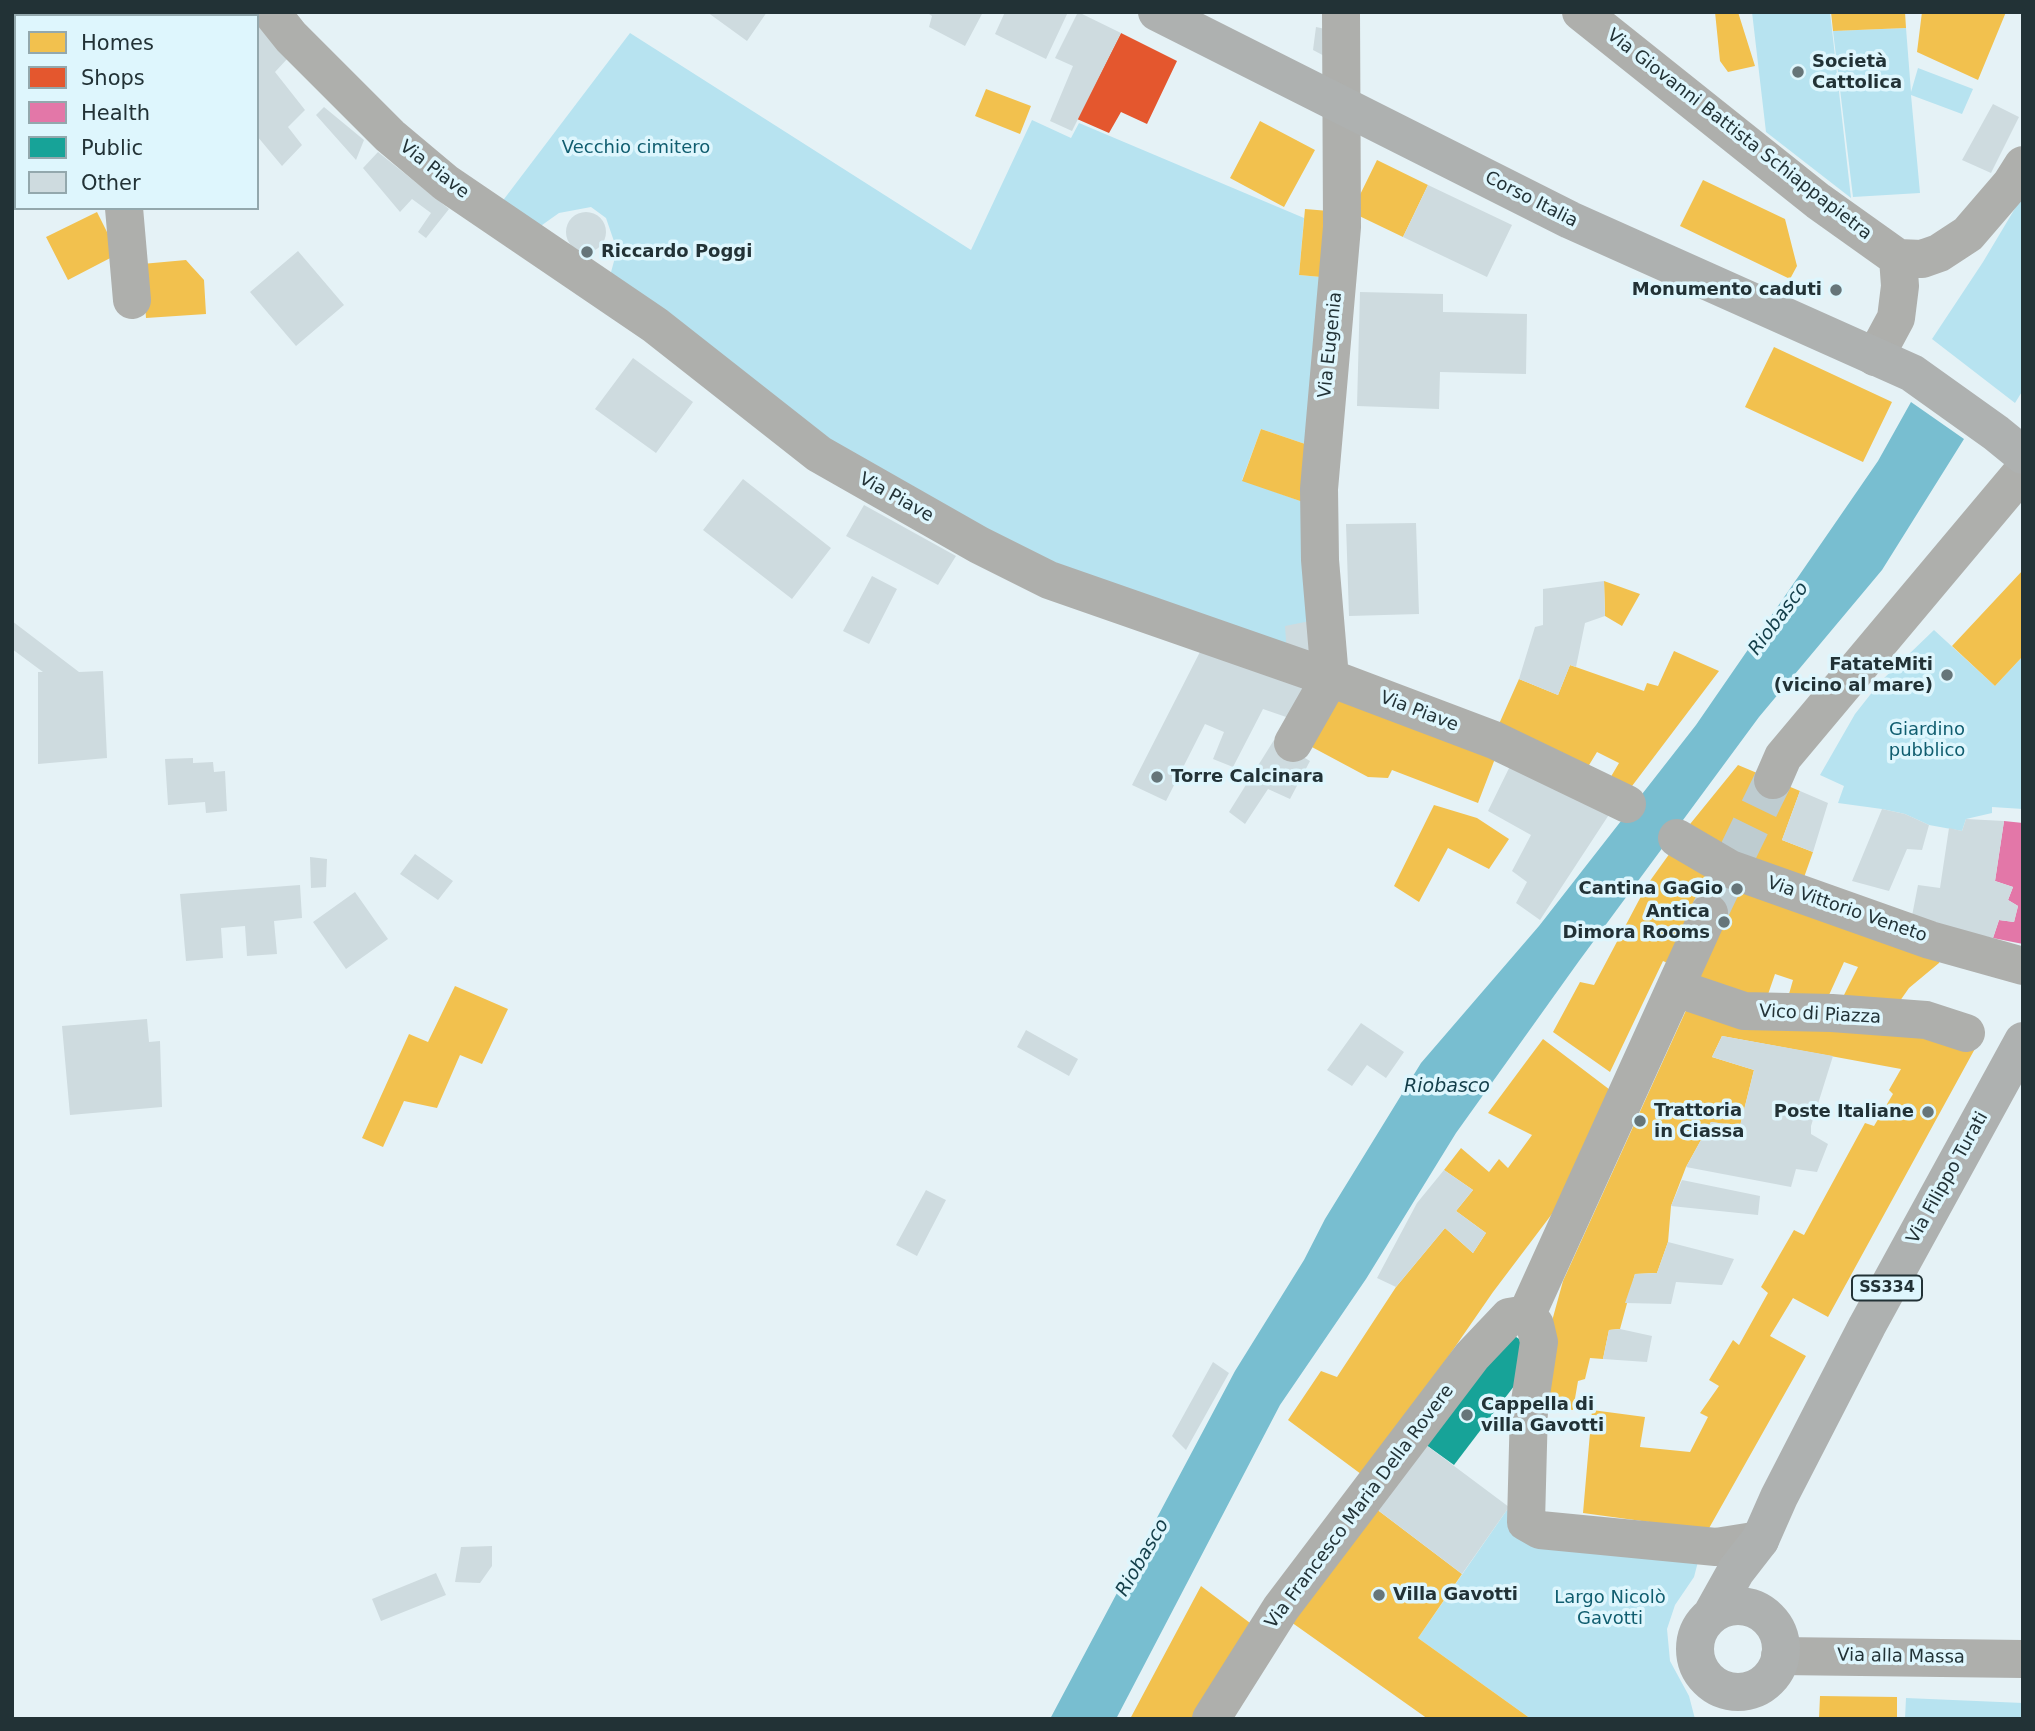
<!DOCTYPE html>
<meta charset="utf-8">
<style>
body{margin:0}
#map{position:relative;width:2035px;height:1731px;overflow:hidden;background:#e5f2f6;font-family:"DejaVu Sans",sans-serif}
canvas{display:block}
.frame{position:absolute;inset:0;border:14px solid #223236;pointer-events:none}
.legend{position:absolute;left:14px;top:14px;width:245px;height:196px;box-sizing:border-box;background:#def6fd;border:2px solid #93a8ad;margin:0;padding:9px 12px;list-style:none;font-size:21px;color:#223236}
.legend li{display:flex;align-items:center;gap:14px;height:35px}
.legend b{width:35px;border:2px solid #93a8ad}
</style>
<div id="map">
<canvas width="2035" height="1731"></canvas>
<div class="frame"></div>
<ul class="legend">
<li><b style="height:19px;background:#f2c14e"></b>Homes</li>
<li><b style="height:19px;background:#e4572e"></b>Shops</li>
<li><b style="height:19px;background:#e377a8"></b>Health</li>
<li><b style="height:19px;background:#17a398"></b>Public</li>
<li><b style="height:19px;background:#cedbdf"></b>Other</li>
</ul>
</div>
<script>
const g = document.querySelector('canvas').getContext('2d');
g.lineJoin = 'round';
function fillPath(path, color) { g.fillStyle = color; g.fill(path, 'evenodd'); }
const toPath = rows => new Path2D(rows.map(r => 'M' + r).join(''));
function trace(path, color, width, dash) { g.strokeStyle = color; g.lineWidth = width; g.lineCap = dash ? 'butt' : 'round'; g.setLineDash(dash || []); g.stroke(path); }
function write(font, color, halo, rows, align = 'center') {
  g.font = font + ' "DejaVu Sans",sans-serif'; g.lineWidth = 7; g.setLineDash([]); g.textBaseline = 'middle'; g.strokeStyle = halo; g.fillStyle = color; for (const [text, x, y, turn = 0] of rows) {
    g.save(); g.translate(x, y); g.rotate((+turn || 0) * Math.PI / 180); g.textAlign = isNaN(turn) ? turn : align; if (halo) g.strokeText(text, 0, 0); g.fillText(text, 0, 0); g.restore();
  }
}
fillPath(toPath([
 [1752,12,1830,12,1851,198,1766,132],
 [1906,28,1911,92,1918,68,1973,89,1962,114,1911,95,1920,193,1853,197,1833,31],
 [630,33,971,250,1032,120,1071,138,1079,123,1304,218,1299,275,1321,277,1311,446,1261,429,1242,480,1303,502,1310,621,1287,654,1052,570,845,456,610,276,617,250,606,218,591,207,559,213,535,230,498,207],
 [2023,195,2023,390,2015,403,1932,339,1983,262],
 [1934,630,1995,686,2023,656,2023,809,1992,807,1992,813,1966,819,1962,831,1929,825,1905,814,1882,809,1838,803,1844,786,1820,775,1855,714,1881,681],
 [1509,1507,1699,1558,1694,1577,1675,1605,1667,1629,1670,1661,1689,1696,1695,1719,1531,1719,1418,1638],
 [1906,1698,2023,1703,2023,1719,1905,1719]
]), '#b7e3f0');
fillPath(toPath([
 [1911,402,1964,439,1882,570,1759,717,1579,961,1456,1133,1366,1279,1280,1405,1116,1719,1050,1719,1235,1371,1304,1260,1325,1219,1421,1063,1539,926,1696,725,1878,461]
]), '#78bed0');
fillPath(toPath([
 [1715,12,1738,12,1755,66,1728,72,1720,61],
 [1831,12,1905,12,1906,28,1833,31],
 [1922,12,2006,12,1978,80,1917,52],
 [986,89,1031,106,1020,134,975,116],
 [1260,121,1315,150,1284,207,1230,178],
 [1377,160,1428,185,1403,237,1353,213,1354,207],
 [1703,180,1785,219,1797,266,1790,279,1680,226],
 [1305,209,1329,211,1321,277,1299,275],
 [97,212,118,254,68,280,46,237],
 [186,260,204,280,206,314,146,318,142,264],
 [1774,347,1892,402,1863,462,1745,407],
 [1261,429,1311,446,1303,502,1242,481],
 [2023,570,2023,656,1995,686,1952,646],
 [1604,581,1640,594,1622,626,1605,616],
 [1674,651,1719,671,1629,790,1609,780,1619,763,1597,752,1586,770,1495,733,1519,679,1558,695,1570,665,1644,691,1647,683,1658,686],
 [1338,692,1496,756,1478,803,1392,770,1388,778,1368,777,1310,746],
 [1738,765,1800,791,1782,840,1813,852,1802,883,1682,834],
 [1434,805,1477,818,1509,839,1489,869,1448,848,1419,902,1394,886],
 [1670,853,1943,952,1939,963,1909,988,1895,1008,1840,1003,1858,967,1844,962,1824,1006,1789,994,1793,980,1775,974,1764,1006,1663,961,1610,1072,1553,1032,1580,982,1594,985,1647,885],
 [455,986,508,1009,482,1064,460,1055,437,1108,404,1101,383,1147,362,1138,409,1034,428,1042],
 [1688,1006,1845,1020,1977,1045,1828,1317,1793,1298,1770,1336,1806,1356,1708,1530,1583,1513,1592,1410,1645,1417,1640,1447,1690,1452,1708,1417,1700,1413,1719,1386,1709,1380,1733,1340,1739,1345,1768,1293,1761,1287,1794,1230,1804,1235,1865,1123,1874,1126,1893,1094,1889,1090,1901,1069,1722,1036,1712,1057,1754,1070,1740,1126,1711,1122,1686,1167,1671,1206,1668,1242,1657,1273,1635,1274,1620,1329,1609,1330,1603,1359,1590,1358,1585,1379,1578,1381,1573,1410,1537,1406,1552,1321,1563,1281],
 [1543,1039,1618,1096,1564,1198,1493,1292,1365,1477,1288,1420,1321,1371,1337,1377,1396,1287,1445,1228,1473,1253,1486,1233,1456,1211,1473,1190,1444,1170,1461,1148,1489,1172,1499,1159,1508,1168,1532,1135,1488,1113],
 [1375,1508,1462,1574,1418,1638,1531,1719,1428,1719,1291,1622],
 [1201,1586,1258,1629,1192,1719,1130,1719],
 [1820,1696,1897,1697,1897,1719,1819,1719]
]), '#f2c14e');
fillPath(toPath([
 [1121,33,1177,61,1147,124,1121,112,1109,133,1077,119]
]), '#e4572e');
fillPath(toPath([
 [2004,821,2023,823,2023,944,1993,938,1999,920,2014,922,2018,906,2008,900,2013,887,1995,881]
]), '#e377a8');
fillPath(toPath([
 [1513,1335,1533,1348,1524,1373,1454,1465,1422,1442]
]), '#17a398');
fillPath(toPath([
 [707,12,767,12,747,41],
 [926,12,983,12,965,46,929,27,932,16],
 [1005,12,1068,12,1046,59,995,34],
 [1078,12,1121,33,1072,131,1050,121,1073,66,1055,58],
 [257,21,288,58,275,72,305,110,288,127,302,145,282,166,257,136],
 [1316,27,1330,30,1332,60,1313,50],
 [1993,104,2019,117,1991,173,1962,160],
 [324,107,364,140,356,160,316,115],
 [378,152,449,209,426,238,418,232,431,213,412,199,400,212,363,168],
 [1428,185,1512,225,1487,277,1403,237],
 '566 232a20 20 0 1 1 40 0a20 20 0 1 1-40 0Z',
 [298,251,344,305,296,346,250,292],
 [1360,292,1443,294,1443,312,1527,314,1526,374,1440,372,1439,409,1357,406],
 [633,358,693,402,656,453,595,409],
 [743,479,831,548,792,599,703,530],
 [864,505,956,556,938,585,846,536],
 [1416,523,1419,614,1349,616,1346,524],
 [872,576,897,589,869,644,843,631],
 [1604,581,1605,616,1585,623,1576,667,1570,665,1558,695,1519,679,1535,627,1543,625,1543,589],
 [12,621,79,672,103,671,107,758,38,764,38,672,43,672,12,649],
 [1310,621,1310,651,1287,654,1285,626],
 [1203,646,1311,680,1289,718,1263,709,1233,767,1213,759,1224,732,1205,724,1166,801,1132,785],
 [1274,740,1310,761,1290,799,1268,789,1245,824,1229,812],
 [193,758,193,763,213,762,214,772,225,771,227,811,206,813,205,802,168,805,165,759],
 [1514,758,1612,810,1540,920,1516,903,1527,882,1512,871,1531,835,1488,811],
 [1800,791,1828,803,1813,852,1782,840],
 [1882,809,1905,814,1929,825,1922,850,1907,849,1889,891,1852,881],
 [1966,819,2004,821,1995,881,2013,887,2008,900,2018,906,2014,922,1999,920,1993,938,1911,921,1918,885,1940,888,1949,828,1962,831],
 [415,854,453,881,438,900,400,874],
 [310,857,327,859,326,887,311,888],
 [300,885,302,918,274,921,277,954,247,956,245,926,221,928,223,958,186,961,180,894],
 [355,892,388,939,346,969,313,922],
 [147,1019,149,1042,160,1041,162,1107,70,1115,62,1026],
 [1361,1023,1404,1052,1386,1078,1367,1065,1352,1086,1327,1070],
 [1026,1030,1078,1059,1069,1076,1017,1047],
 [1722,1036,1833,1056,1811,1126,1811,1134,1828,1144,1817,1172,1796,1169,1791,1187,1686,1167,1711,1122,1740,1126,1754,1070,1712,1057],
 [1444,1170,1473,1190,1456,1211,1486,1233,1473,1253,1445,1228,1396,1287,1377,1278,1417,1203],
 [1682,1180,1760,1196,1758,1215,1671,1206],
 [926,1190,946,1200,917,1256,896,1245],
 [1668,1242,1734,1259,1722,1285,1676,1282,1671,1304,1625,1303,1635,1274,1657,1273],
 [1620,1329,1652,1336,1647,1362,1603,1359,1609,1330],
 [1213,1362,1229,1373,1186,1450,1172,1436],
 [1422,1442,1509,1507,1462,1574,1375,1508],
 [492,1546,492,1566,480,1583,455,1582,461,1547],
 [436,1573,446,1595,381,1621,372,1599]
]), '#cedbdf');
trace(toPath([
 [1734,860,1773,780],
 [1709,913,1725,879]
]), '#beccd0', 38, [38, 19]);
trace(toPath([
 [108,12,108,16],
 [271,12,291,37,390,136,446,183,655,325,819,454,979,545,1049,580,1330,678,1494,740,1627,804],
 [1581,12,1818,201,1898,258],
 [124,208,132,300],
 [1898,258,1922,259,1939,253,1968,234,2011,184,2023,165],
 [1875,357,1896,318,1900,286,1898,258],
 [1330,678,1320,560,1319,489,1342,227,1341,12],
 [1293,743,1330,678],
 [1773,780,1783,757,2023,471],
 [1677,838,1730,869,1930,940,2023,966],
 [1676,988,1744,1011,1832,1013,1926,1020,1966,1033],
 [1526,1316,1709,913],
 [1780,1656,2023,1659],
 [1211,1719,1281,1608,1472,1356,1509,1317,1521,1315,1532,1321,1535,1325,1539,1342,1529,1408,1526,1522,1540,1530,1716,1547,1760,1540]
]), '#aeafac', 38);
trace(toPath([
 [1157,12,1570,220,1912,373,1996,433,2023,455],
 '1695 1649a43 43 0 1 1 86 0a43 43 0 1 1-86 0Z',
 [1712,1614,1736,1571,1760,1540,1779,1497,1867,1326,2023,1041]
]), '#aeb1b0', 38);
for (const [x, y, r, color] of [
 [1798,72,7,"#667579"],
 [587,252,7,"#667579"],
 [1836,290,7,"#667579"],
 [1947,675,7,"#667579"],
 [1157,777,7,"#667579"],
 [1737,889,7,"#667579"],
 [1724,922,7,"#667579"],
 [1928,1112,7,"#667579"],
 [1640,1121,7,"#667579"],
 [1467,1415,7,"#667579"],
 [1379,1595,7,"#667579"]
]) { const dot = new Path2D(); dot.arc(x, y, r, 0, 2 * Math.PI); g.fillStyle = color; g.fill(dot); trace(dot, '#def6fd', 2.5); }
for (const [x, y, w] of [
 [1887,1288,70]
]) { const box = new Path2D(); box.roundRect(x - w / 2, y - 12.5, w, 25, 5); g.fillStyle = '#def6fd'; g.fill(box); trace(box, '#223236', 2); }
write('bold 16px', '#223236', null, [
 ["SS334",1887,1288]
]);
write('bold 18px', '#223236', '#def6fd', [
 ["Società",1812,62],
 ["Cattolica",1812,83],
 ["Riccardo Poggi",601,252],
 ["Monumento caduti",1822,290,"right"],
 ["FatateMiti",1933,665,"right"],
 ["(vicino al mare)",1933,686,"right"],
 ["Torre Calcinara",1171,777],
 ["Cantina GaGio",1723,889,"right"],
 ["Antica",1710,912,"right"],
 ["Dimora Rooms",1710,933,"right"],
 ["Trattoria",1654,1111],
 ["in Ciassa",1654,1132],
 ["Poste Italiane",1914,1112,"right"],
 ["Cappella di",1481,1405],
 ["villa Gavotti",1481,1426],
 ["Villa Gavotti",1393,1595]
], 'left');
write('18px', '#223236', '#def6fd', [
 ["Via Giovanni Battista Schiappapietra",1739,135,38],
 ["Via Piave",434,170,38],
 ["Corso Italia",1531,200,27],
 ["Via Eugenia",1331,345,-84],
 ["Via Piave",896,498,29],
 ["Via Piave",1419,712,21],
 ["Via Vittorio Veneto",1847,910,19],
 ["Vico di Piazza",1820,1015,3],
 ["Via Filippo Turati",1948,1178,-61],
 ["Via Francesco Maria Della Rovere",1360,1507,-53],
 ["Via alla Massa",1901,1657,1]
]);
write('18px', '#105d6f', '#def6fd', [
 ["Vecchio cimitero",636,148],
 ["Giardino",1927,730],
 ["pubblico",1927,751],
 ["Largo Nicolò",1610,1598],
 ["Gavotti",1610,1619]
]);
write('italic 19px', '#133e49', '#def6fd', [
 ["Riobasco",1779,619,-53],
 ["Riobasco",1447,1087],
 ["Riobasco",1143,1558,-60]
]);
</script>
